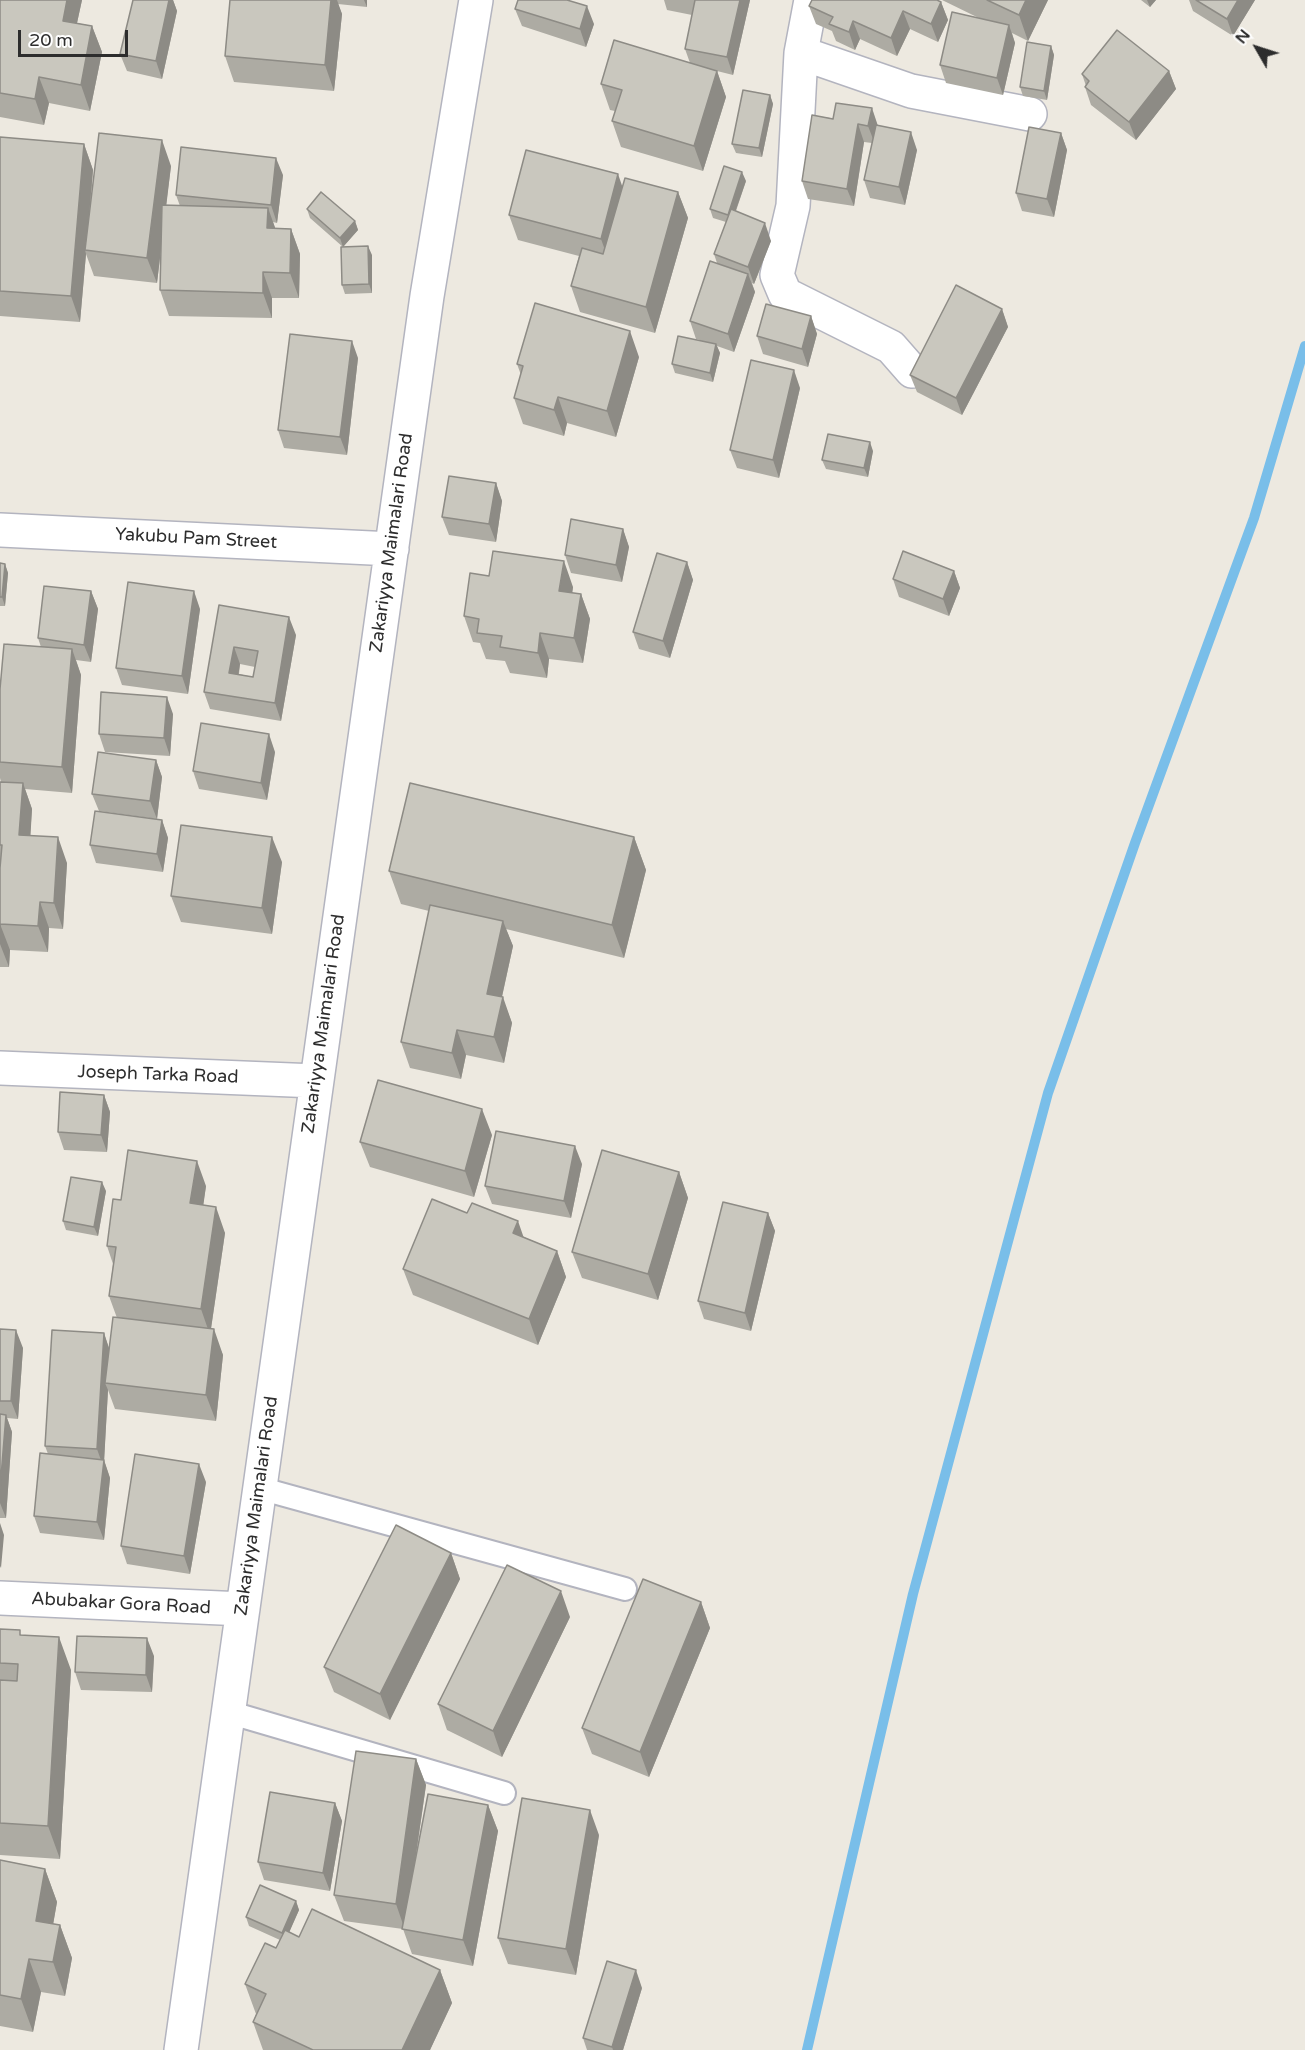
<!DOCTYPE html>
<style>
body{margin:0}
#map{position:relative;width:1305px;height:2050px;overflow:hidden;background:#ede9e0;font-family:"Varela Round",sans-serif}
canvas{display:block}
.north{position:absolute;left:1227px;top:18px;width:60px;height:60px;-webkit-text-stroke:4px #fff;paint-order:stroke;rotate:309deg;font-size:16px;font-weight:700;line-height:24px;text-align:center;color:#2d2d2d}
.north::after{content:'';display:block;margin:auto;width:21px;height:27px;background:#2d2d2d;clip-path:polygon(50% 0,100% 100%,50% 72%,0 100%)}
.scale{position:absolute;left:18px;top:30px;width:110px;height:27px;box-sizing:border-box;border:3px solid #2d2d2d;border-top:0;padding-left:8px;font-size:18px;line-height:21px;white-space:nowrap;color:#2d2d2d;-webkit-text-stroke:4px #fff;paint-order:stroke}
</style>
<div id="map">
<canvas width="1305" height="2050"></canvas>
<div class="north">N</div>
<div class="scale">20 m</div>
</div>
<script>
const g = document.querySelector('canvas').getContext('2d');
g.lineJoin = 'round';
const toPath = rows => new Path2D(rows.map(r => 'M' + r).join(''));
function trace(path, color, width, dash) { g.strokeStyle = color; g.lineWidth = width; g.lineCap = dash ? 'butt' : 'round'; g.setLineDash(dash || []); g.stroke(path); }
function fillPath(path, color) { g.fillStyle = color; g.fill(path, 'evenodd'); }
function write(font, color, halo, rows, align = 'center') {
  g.font = font + ' "Varela Round",sans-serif'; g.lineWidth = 4.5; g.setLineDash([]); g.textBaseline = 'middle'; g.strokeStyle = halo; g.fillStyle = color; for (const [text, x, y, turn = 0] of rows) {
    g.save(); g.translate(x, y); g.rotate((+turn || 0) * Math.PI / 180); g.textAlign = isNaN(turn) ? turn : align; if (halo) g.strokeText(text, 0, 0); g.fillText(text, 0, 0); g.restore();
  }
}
trace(toPath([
 [807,2050,913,1594,1048,1093,1135,843,1254,518,1305,346]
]), '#79bee9', 10);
const service = toPath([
 [259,1488,625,1589],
 [228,1712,504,1793]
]);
const minor = toPath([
 [801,53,811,0],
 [912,371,891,347,785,294,777,275,793,206,801,53,911,91,1030,114],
 [0,530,392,549],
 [0,1068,316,1081],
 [0,1598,243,1609],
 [181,2050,427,296,476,0]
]);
trace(service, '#b3b4bf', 26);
trace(minor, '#b3b4bf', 36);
trace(service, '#fff', 22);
trace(minor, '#fff', 33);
fillPath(toPath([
 [0,0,82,0,77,23,92,26,102,52,90,111,49,103,44,125,0,117],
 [133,0,173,0,177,11,162,79,127,71,120,54],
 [230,0,367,0,367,7,338,4,342,14,334,91,234,82,225,56],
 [664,0,750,0,733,75,717,71,726,97,703,171,621,147,612,121,615,111,610,110,601,84,690,63,685,49,692,15,667,10],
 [942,0,1048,0,1028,41,1012,33,1015,43,1003,95,946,83,940,65,983,20],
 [1141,0,1156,0,1150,7],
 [1189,0,1255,0,1233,36,1193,11],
 [941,2,948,20,938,42,910,29,897,56,860,39,855,50,836,41,832,31,816,24,809,6],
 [515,9,594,24,586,47,522,26],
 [1051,46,1054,55,1047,100,1023,96,1020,87],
 [1169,71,1176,89,1136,140,1091,105,1085,87,1086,86,1082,74],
 [770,95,773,104,762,157,736,153,732,144],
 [812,115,878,126,917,150,905,205,870,198,864,180,872,143,864,142,854,206,808,199,802,181],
 [1061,133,1067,150,1054,217,1022,211,1016,193],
 [0,137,84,144,93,170,91,201,171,166,166,205,180,206,176,195,283,175,277,223,273,222,275,228,291,229,300,254,299,298,272,298,272,318,169,316,160,290,161,249,157,283,94,276,86,254,80,322,0,316],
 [746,181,736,211,771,241,754,284,752,283,755,292,734,352,717,346,720,353,713,382,675,373,672,364,700,340,696,339,690,321,717,263,714,254,726,222,713,218,710,209],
 [622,187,678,192,688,218,655,333,580,312,571,286,579,256,518,240,509,215],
 [307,209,355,221,358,230,343,247,310,218],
 [372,255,372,293,345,294,342,285],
 [1002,309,1008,327,962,415,917,392,910,375],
 [811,316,817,334,808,367,763,354,757,336],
 [639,357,616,437,567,423,564,436,523,424,514,398,521,375,517,364],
 [358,358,347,455,284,448,278,430],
 [800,388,779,478,737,468,730,450],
 [873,451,868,477,826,469,822,460],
 [496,483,502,501,496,542,449,535,442,517],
 [623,529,629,547,622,582,571,573,565,555],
 [687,562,693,580,670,658,639,649,633,632],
 [0,563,5,564,8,573,5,606,0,606],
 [954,571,960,588,949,616,899,597,893,579],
 [489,576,573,587,572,593,581,594,590,619,583,663,549,659,547,678,510,673,505,661,486,659,480,643,473,642,464,616],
 [91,591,98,609,91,662,76,660,81,675,72,793,25,789,32,809,30,836,67,863,63,929,49,928,48,952,10,950,9,967,0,967,0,782,1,782,0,778,0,689,41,647,38,638],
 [219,605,296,635,281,721,210,709,204,692],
 [240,664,255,667,253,677,239,674],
 [200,609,188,694,122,685,116,668],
 [173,714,170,756,105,752,99,734],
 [275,752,267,800,199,789,193,771],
 [156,760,162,777,157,819,99,811,92,794],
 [162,820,168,838,163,872,96,863,90,845],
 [634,837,646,870,624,958,506,929,513,946,502,997,512,1023,504,1063,466,1055,461,1079,410,1068,401,1042,429,911,401,904,389,871],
 [282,862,272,934,181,922,171,896],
 [104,1095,110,1112,107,1152,64,1150,58,1132],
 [492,1135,474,1197,370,1167,360,1142],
 [582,1164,571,1218,492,1204,485,1186],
 [679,1172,688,1198,658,1300,582,1278,572,1252],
 [206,1186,203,1205,225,1233,211,1329,223,1355,216,1421,115,1409,108,1390,104,1460,110,1478,104,1540,40,1533,34,1516,48,1454,45,1446,104,1333,109,1349,117,1318,109,1296,113,1264,107,1246,121,1200],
 [106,1191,98,1236,66,1230,63,1221],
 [467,1213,557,1251,566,1277,538,1345,413,1295,403,1269],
 [768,1213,775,1231,751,1331,704,1319,698,1301],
 [0,1329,23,1348,18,1419,7,1418,12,1432,6,1518,0,1518],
 [206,1482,190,1574,127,1564,121,1546],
 [451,1553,460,1579,390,1720,334,1692,324,1667],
 [701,1602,710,1628,649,1777,592,1754,582,1728],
 [570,1617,502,1757,447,1730,438,1704],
 [0,1629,22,1635,71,1670,60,1859,0,1855],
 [154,1656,152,1692,81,1690,75,1672],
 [416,1759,426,1785,415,1863,488,1805,498,1831,473,1966,412,1954,403,1929,344,1921,334,1895],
 [335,1803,342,1821,330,1891,264,1880,258,1862],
 [599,1835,576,1975,508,1964,498,1938],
 [0,1860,45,1869,57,1902,53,1924,60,1925,72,1958,65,1996,41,1992,33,2032,0,2026],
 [296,1901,299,1910,289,1932,299,1937,440,1970,452,2003,430,2050,263,2050,253,2022,256,2014,245,1984,276,1948,280,1940,249,1926,246,1917],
 [642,1988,623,2050,587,2050,583,2038]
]), '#adaba3');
fillPath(toPath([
 [67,0,82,0,72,46,63,21],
 [169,0,173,0,177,11,162,79,156,61],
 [331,0,337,0,342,14,334,91,325,65],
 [364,0,367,0,367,7],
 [740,0,750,0,733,75,727,57],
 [1026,0,1048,0,1028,41,1019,15],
 [1147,0,1156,0,1150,7],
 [1238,0,1255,0,1233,36,1227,19],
 [941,2,948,20,938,42,931,24],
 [587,6,594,24,586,47,580,29],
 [903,11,910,29,897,56,891,38],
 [853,21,860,39,855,50,849,32],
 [1009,25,1015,43,1003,95,997,78],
 [92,26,102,52,90,111,81,85],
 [1051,46,1054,55,1047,100,1044,91],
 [717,71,726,97,703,171,694,146],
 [1169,71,1176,89,1136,140,1129,122],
 [39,77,49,103,44,125,35,99],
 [770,95,773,104,762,157,759,148],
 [872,108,878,126,875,144,868,126],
 [858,124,864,142,854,206,847,189],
 [911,132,917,150,905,205,899,187],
 [1061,133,1067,150,1054,217,1047,199],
 [162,140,171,166,157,283,147,258],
 [84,144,93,170,86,250,85,250,86,254,80,322,71,296],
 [276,158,283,175,277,223,271,205],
 [742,172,746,181,731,224,728,215],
 [618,174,627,200,610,264,601,239],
 [678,192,688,218,655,333,646,307],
 [268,208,277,233,267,228],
 [355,221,358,230,343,247,340,238],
 [765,223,771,241,754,284,748,267],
 [291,229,300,254,299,298,290,273],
 [368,246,372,255,372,293,369,284],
 [263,272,272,298,272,318,263,293],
 [748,274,755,292,734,352,728,334],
 [1002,309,1008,327,962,415,956,398],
 [811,316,817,334,808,367,802,349],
 [630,331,639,357,616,437,607,411],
 [352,341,358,358,347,455,340,437],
 [716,344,720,353,713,382,710,373],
 [794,370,800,388,779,478,773,460],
 [558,397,567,423,564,436,554,410],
 [870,442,873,451,868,477,864,468],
 [496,483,502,501,496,542,489,524],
 [623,529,629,547,622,582,616,565],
 [564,561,573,587,569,617,559,591],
 [687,562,693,580,670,658,663,641],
 [5,564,8,573,5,606,2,597],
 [954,571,960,588,949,616,943,599],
 [91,591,98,609,91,662,84,645],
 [194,591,200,609,188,694,182,676],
 [581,594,590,619,583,663,574,638],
 [289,617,296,635,281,721,275,703],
 [540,633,549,659,547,678,538,653],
 [234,647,240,664,236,690,229,673],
 [72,649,81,675,72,793,62,767],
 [167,697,173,714,170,756,164,738],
 [269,734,275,752,267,800,261,783],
 [156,760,162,777,157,819,150,801],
 [23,783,32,809,29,861,19,835],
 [162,820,168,838,163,872,157,854],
 [58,837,67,863,63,929,54,903],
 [272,837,282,862,272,934,262,908],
 [634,837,646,870,624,958,612,925],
 [40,902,49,928,48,952,38,926],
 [503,921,513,946,497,1019,487,994],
 [0,924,10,950,9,967,0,944],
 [503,997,512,1023,504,1063,494,1037],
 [457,1030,466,1055,461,1079,452,1053],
 [104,1095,110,1112,107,1152,101,1135],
 [482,1109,492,1135,474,1197,465,1171],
 [575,1146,582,1164,571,1218,564,1201],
 [197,1161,206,1186,200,1229,190,1203],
 [679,1172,688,1198,658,1300,648,1274],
 [102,1182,106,1191,98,1236,94,1227],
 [216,1207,225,1233,210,1335,201,1309],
 [768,1213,775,1231,751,1331,745,1313],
 [518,1221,527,1247,513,1233],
 [557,1251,566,1277,538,1345,529,1319],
 [214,1329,223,1355,216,1421,206,1395],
 [16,1330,23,1348,18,1419,11,1401],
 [104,1333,110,1351,105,1383,108,1390,104,1463,104,1460,110,1478,104,1540,97,1522,103,1466,97,1449],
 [6,1415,12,1432,6,1518,0,1503,0,1489],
 [199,1464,206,1482,190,1574,184,1556],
 [0,1523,4,1535,1,1568,0,1566],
 [451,1553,460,1579,390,1720,380,1694],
 [561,1591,570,1617,502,1757,493,1731],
 [701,1602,710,1628,649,1777,640,1752],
 [59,1637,71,1670,60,1859,48,1826],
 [147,1638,154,1656,152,1692,146,1675],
 [416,1759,426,1785,405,1930,396,1904],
 [335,1803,342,1821,330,1891,323,1873],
 [488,1805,498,1831,473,1966,463,1940],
 [590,1810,599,1835,576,1975,566,1949],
 [45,1869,57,1902,48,1954,36,1921],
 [296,1901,299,1910,285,1942,282,1933],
 [60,1925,72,1958,65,1996,53,1962],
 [29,1959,41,1992,33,2032,21,1999],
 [440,1970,452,2003,430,2050,402,2050],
 [636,1970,642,1988,623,2050,613,2050,612,2047]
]), '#8d8b85');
const building = toPath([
 [0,0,67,0,63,21,92,26,81,85,39,77,35,99,0,93,0,0],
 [133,0,169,0,156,61,120,54,133,0],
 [230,0,331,0,325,65,225,56,230,0],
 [518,0,567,0,587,6,580,29,515,9,518,0],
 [695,0,740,0,727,57,685,49,695,0],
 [812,0,937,0,941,2,931,24,903,11,891,38,853,21,849,32,829,24,833,17,809,6,812,0],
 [987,0,1026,0,1019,15,987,0],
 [1196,0,1238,0,1227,19,1196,0],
 [952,12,1009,25,997,78,940,65,952,12],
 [1117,30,1169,71,1129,122,1085,87,1089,81,1082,74,1117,30],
 [614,40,717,71,694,146,612,121,622,90,601,84,614,40],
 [1027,42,1051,46,1044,91,1020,87,1027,42],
 [743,90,770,95,759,148,732,144,743,90],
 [836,103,872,108,868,126,858,124,847,189,802,181,812,115,833,119,836,103],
 [876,125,911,132,899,187,864,180,876,125],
 [1029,127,1061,133,1047,199,1016,193,1029,127],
 [99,133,162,140,147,258,85,250,99,133],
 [0,137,84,144,71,296,0,291,0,137],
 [181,147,276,158,271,205,176,195,181,147],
 [526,150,618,174,601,239,509,215,526,150],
 [724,166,742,172,728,215,710,209,724,166],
 [625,178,678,192,646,307,571,286,582,248,603,254,625,178],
 [321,192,355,221,340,238,307,209,321,192],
 [162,205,268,208,267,228,291,229,290,273,263,272,263,293,160,290,162,205],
 [731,209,765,223,748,267,714,254,731,209],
 [368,246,369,284,342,285,341,247,368,246],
 [710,261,748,274,728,334,690,321,710,261],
 [956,285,1002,309,956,398,910,375,956,285],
 [535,303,630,331,607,411,558,397,554,410,514,398,523,366,517,364,535,303],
 [766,304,811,316,802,349,757,336,766,304],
 [290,334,352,341,340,437,278,430,290,334],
 [678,336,716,344,710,373,672,364,678,336],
 [751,360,794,370,773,460,730,450,751,360],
 [828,434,870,442,864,468,822,460,828,434],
 [449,476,496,483,489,524,442,517,449,476],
 [571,519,623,529,616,565,565,555,571,519],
 [493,551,564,561,559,591,581,594,574,638,540,633,538,653,500,647,502,636,477,633,479,619,464,616,470,573,489,576,493,551],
 [903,551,954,571,943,599,893,579,903,551],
 [657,553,687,562,663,641,633,632,657,553],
 [0,563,5,564,2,597,0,597,0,563],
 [128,582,194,591,182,676,116,668,128,582],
 [44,586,91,591,84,645,38,638,44,586],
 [219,605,289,617,275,703,204,692,219,605],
 [234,647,258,651,253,677,229,673,234,647],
 [4,644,72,649,62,767,0,762,0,689,4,644],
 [101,692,167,697,164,738,99,734,101,692],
 [201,723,269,734,261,783,193,771,201,723],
 [98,752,156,760,150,801,92,794,98,752],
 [0,782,23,783,19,835,58,837,54,903,40,902,38,926,0,924,0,927,0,868,2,845,0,845,0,782],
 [410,783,634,837,612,925,389,871,410,783],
 [95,811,162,820,157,854,90,845,95,811],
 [181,825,272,837,262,908,171,896,181,825],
 [430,905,503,921,487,994,503,997,494,1037,457,1030,452,1053,401,1042,430,905],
 [378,1080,482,1109,465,1171,360,1142,378,1080],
 [60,1092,104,1095,101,1135,58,1132,60,1092],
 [496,1131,575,1146,564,1201,485,1186,496,1131],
 [128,1150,197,1161,190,1203,216,1207,201,1309,109,1296,116,1247,107,1246,113,1199,121,1200,128,1150],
 [602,1150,679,1172,648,1274,572,1252,602,1150],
 [71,1177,102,1182,94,1227,63,1221,71,1177],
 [432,1199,467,1213,472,1203,518,1221,513,1233,557,1251,529,1319,403,1269,432,1199],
 [723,1202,768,1213,745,1313,698,1301,723,1202],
 [113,1317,214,1329,206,1395,105,1383,113,1317],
 [0,1329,16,1330,11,1401,0,1401,0,1329],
 [52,1330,104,1333,97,1449,45,1446,52,1330],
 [0,1414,6,1415,0,1489,0,1414],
 [40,1453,104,1460,97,1522,34,1516,40,1453],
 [135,1454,199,1464,184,1556,121,1546,135,1454],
 [396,1525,451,1553,380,1694,324,1667,396,1525],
 [507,1565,561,1591,493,1731,438,1704,507,1565],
 [643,1579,701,1602,640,1752,582,1728,643,1579],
 [0,1629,20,1630,20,1635,59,1637,48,1826,0,1823,0,1680,17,1681,18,1664,0,1663,0,1629],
 [77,1636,147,1638,146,1675,75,1672,77,1636],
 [356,1751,416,1759,396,1904,334,1895,356,1751],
 [270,1792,335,1803,323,1873,258,1862,270,1792],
 [428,1794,488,1805,463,1940,402,1929,428,1794],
 [522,1798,590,1810,566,1949,498,1938,522,1798],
 [0,1860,45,1869,36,1921,60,1925,53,1962,29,1959,21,1999,0,1995,0,1860],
 [260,1885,296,1901,282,1933,246,1917,260,1885],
 [312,1909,440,1970,402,2050,313,2050,253,2022,266,1994,245,1984,265,1943,276,1948,285,1930,299,1937,312,1909],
 [607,1961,636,1970,612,2047,583,2038,607,1961]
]);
fillPath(building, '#c9c7be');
trace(building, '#8d8b85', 1.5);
write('18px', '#2d2d2d', '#fff', [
 ["Yakubu Pam Street",196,539,3],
 ["Zakariyya Maimalari Road",392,543,-82],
 ["Zakariyya Maimalari Road",324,1024,-82],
 ["Joseph Tarka Road",158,1075,2],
 ["Zakariyya Maimalari Road",257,1506,-82],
 ["Abubakar Gora Road",121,1604,3]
]);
</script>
